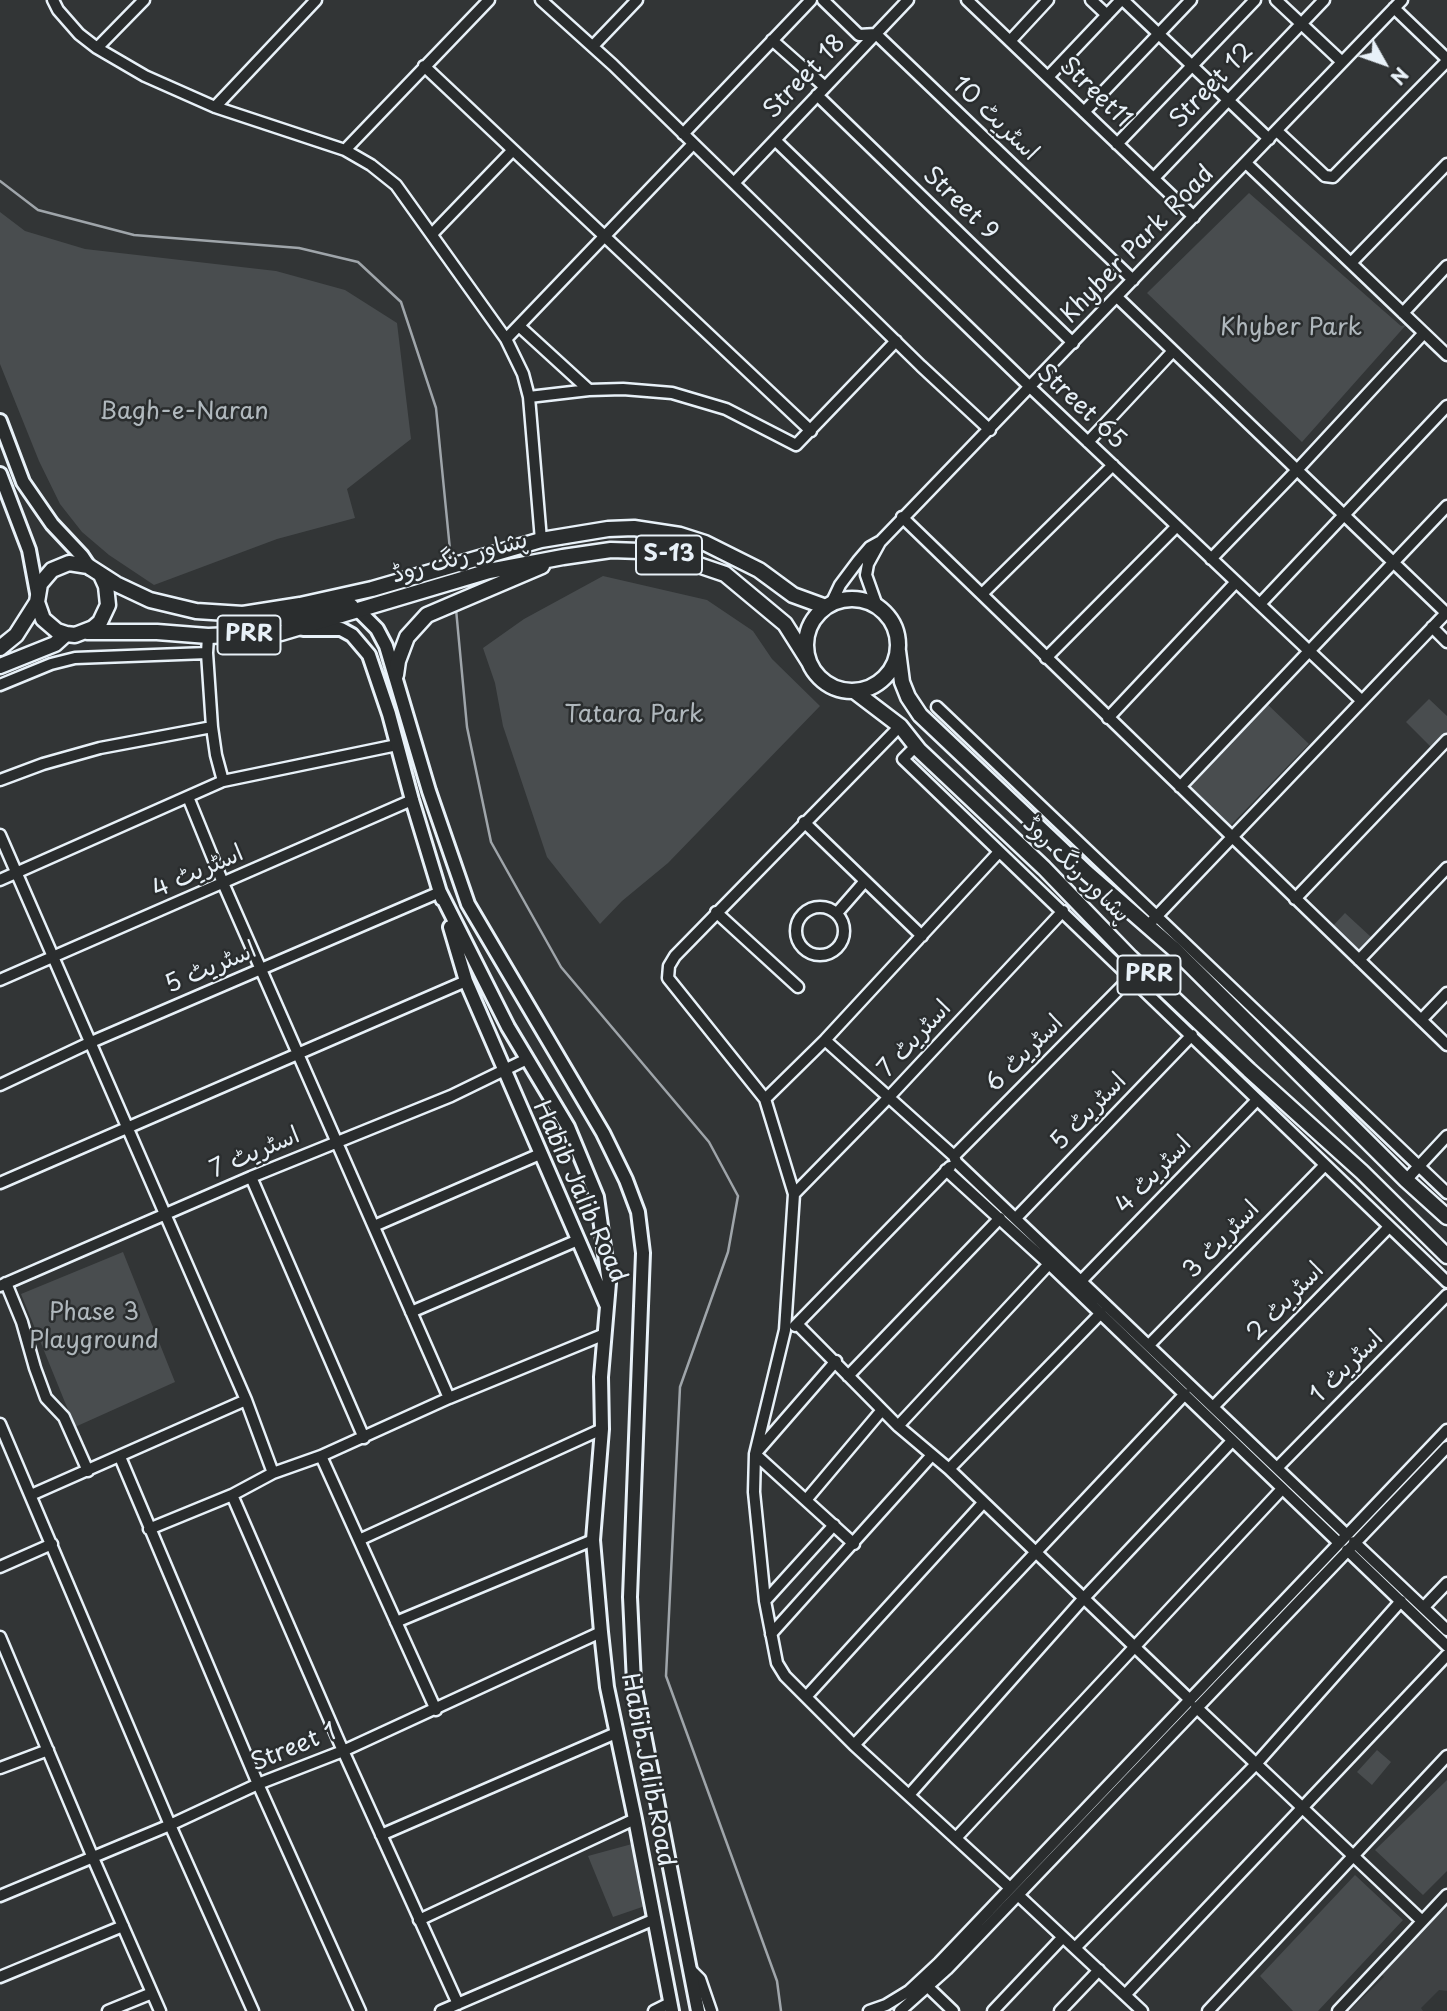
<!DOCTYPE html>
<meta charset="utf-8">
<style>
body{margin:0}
#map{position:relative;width:1447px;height:2011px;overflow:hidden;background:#323536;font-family:"Playpen Sans",sans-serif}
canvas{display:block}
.north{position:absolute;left:1349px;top:28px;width:70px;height:70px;-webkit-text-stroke:5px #2a2d2e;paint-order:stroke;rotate:130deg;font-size:19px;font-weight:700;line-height:28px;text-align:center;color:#e8f1f8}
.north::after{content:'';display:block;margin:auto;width:24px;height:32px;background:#e8f1f8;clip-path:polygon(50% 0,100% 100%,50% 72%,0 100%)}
</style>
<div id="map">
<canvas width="1447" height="2011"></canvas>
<div class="north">N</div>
</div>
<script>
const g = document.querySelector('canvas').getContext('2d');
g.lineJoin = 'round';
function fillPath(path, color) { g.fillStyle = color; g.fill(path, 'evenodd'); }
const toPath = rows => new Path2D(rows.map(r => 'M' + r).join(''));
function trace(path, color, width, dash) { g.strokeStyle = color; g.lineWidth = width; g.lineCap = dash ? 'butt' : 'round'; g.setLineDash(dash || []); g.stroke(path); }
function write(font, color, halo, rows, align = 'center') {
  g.font = font + ' "Playpen Sans","Playpen Sans Arabic",sans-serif'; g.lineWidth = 5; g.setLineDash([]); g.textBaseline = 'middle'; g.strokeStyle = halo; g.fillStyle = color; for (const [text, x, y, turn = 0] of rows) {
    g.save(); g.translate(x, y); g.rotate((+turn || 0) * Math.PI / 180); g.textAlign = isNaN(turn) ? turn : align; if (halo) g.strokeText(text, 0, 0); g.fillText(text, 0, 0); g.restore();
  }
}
fillPath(toPath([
 [1447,1896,1447,1991,1439,1990,1421,2008,1423,2011,1349,2011,1384,1977,1377,1970]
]), '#3f4244');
fillPath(toPath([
 [1249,193,1401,326,1406,325,1302,442,1147,293],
 [0,212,25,231,85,249,276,271,345,290,397,323,411,439,347,489,355,518,277,539,154,585,109,555,82,532,60,504,39,461,0,364],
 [603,576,707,600,753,631,772,659,820,706,668,863,622,901,600,924,547,857,503,726,495,683,483,648,524,619],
 [1429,699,1447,716,1447,733,1432,748,1406,722],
 [1265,702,1309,744,1230,826,1186,784],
 [1345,913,1371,937,1356,953,1330,929],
 [123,1252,175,1382,75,1427,21,1294],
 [1377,1750,1391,1762,1372,1785,1357,1772],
 [1447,1780,1447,1871,1423,1895,1375,1850],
 [632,1844,645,1906,613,1917,588,1856],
 [1355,1875,1403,1920,1318,2011,1293,2011,1260,1976]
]), '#494d4f');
trace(toPath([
 [0,181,38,210,134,235,299,248,358,262,401,302,436,408,451,560],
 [456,609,467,727,491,842,561,967,709,1142,738,1196,728,1252,680,1387,666,1676,777,1981,781,2011]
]), '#9fa5aa', 2.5);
const minor = toPath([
 [53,0,58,10,79,34,97,48,145,76,215,107,345,150,371,165,396,185,506,339,523,374,529,397,541,540],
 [541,0,613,65,921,366,990,430],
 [823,0,859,35,876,34,1133,280],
 [967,0,1194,217],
 [1091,0,1107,15],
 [1123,0,1269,139],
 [1276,0,1342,62],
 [1394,8,1447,59],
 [772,40,825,87],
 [1010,41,1048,0],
 [593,46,637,0],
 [97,48,144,0],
 [424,66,811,431],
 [1048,77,1121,0],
 [817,95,1073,343],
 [215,107,316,0],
 [1084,112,1191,0],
 [1277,131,1325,176,1333,177,1447,61],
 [683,134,811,0],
 [775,140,1030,387,1362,701],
 [1117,144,1255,0],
 [345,150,489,0],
 [1246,163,1447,355],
 [1154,178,1324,0],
 [734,183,908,0],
 [432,234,513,150],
 [1351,263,1447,164],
 [1117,297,1446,613],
 [1403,313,1447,266],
 [519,326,589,390],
 [506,339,693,144],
 [529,397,589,390,623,389,672,393,726,409,796,445,896,341],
 [1088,442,1173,351],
 [902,517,1447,1045],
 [1211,559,1297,470,1424,333],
 [982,594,1113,465],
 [831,604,840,585,858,561,870,547,879,542],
 [1260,604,1447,406],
 [877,606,866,575,868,564,880,542,1402,0],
 [1432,627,1447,642],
 [208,636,207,653,212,727,216,755,223,781],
 [1046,658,1177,526],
 [0,685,51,664,75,658,207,653],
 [937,707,1447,1193],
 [1108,718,1236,582],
 [900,726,675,956,669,966,668,978,765,1099,794,1194,785,1330,755,1454,754,1492,765,1601,777,1663,785,1676,854,1745,1010,1888],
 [916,746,903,759,1447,1282],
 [0,780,43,764,100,748,212,727],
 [1180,787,1447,506],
 [188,797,223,883,449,1398],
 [804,822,922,936],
 [0,835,246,1400,273,1473],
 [0,880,223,781,397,745],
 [1295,899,1447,740],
 '796 931a24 24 0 1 1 48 0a24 24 0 1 1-48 0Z',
 [716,912,798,987],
 [837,913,865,881],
 [1153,920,1447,612],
 [1359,960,1447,868],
 [0,980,412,800],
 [1421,1020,1447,993],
 [825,1040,954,1156],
 [0,1085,89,1043,440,892],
 [765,1099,825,1040,999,852],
 [956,1162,1347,1535],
 [956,1162,954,1156,1130,978],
 [946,1170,1049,1264,1339,1543],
 [251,1177,364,1438],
 [1406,1180,1447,1136],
 [0,1183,466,981],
 [794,1194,889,1097,1063,911],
 [1016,1218,1192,1035],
 [374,1226,540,1154],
 [1082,1280,1257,1100],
 [6,1283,22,1322,35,1368,46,1398,64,1417,88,1471],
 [0,1286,251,1177,451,1096,527,1059],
 [411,1312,578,1240],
 [798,1325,898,1426,949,1469,1189,1699],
 [795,1326,950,1167],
 [1149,1345,1325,1165],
 [836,1361,755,1454,854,1544],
 [848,1376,1000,1218],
 [1213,1407,1389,1227],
 [0,1424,170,1825,253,2011],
 [898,1426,1049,1264],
 [321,1456,436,1710],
 [120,1457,258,1784,360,2011],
 [1277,1468,1447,1295],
 [949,1469,1101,1313],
 [31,1495,246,1400],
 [232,1495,340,1744,458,2004],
 [806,1500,882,1410],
 [149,1529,232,1495,273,1473,321,1456,449,1398,605,1334],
 [359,1540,602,1429],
 [1354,1542,1447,1630],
 [1347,1550,1447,1646],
 [0,1567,52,1544],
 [765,1601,834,1525],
 [1424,1607,1447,1583],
 [396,1622,593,1540],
 [771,1634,932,1455],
 [0,1637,93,1858,160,2011],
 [806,1697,983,1503],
 [1196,1707,1422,1921],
 [854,1745,1185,1394],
 [0,1768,48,1750],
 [909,1795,1083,1599,1232,1441],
 [381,1835,616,1733],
 [956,1838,1282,1489],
 [1018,1895,1142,2011],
 [0,1896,170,1825,258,1784,343,1751,601,1632],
 [419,1920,635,1819],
 [1075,1948,1256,1764,1401,1601],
 [690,1969,700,1979,711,2011],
 [0,1977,123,1926],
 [928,1987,953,2011],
 [1125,1995,1447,1655],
 [108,2011,152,1993],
 [441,2011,655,1919],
 [654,2011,670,2003],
 [869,2011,886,2005,909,1991,939,1963,1447,1430],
 [900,2011,947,1969,1447,1447],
 [993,2011,1063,1937],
 [1060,2011,1099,1970],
 [1208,2011,1447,1756],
 [1338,2011,1447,1895]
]);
const major = toPath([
 [0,421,23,482,52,524,82,556,90,568],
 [0,474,29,550,37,593],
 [358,610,377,629,386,646,429,791,468,904,603,1133,626,1180,638,1212,643,1253,630,1597,634,1683,698,2011],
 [303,629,341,629,352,635,369,655,389,714,412,800,442,899],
 [440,892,508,1027,568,1127,597,1197,609,1283,601,1377,602,1429,593,1540,601,1632,607,1687,635,1819,672,2011],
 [450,927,466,981,606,1304]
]);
const highway = toPath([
 [101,575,106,586,108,605,100,622,93,628,75,635,66,634,57,631,43,619,37,602,40,584,52,570,69,563,88,566,116,584,150,600,196,611,243,614,300,605,372,589,541,540,608,529,634,528,680,535,705,543,759,570,793,595,826,607],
 '806 645a46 46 0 1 1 92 0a46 46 0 1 1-92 0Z',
 [258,617,270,619,298,617,339,605,351,606],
 [87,632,157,632,208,636,281,633,489,571,563,557,611,550,640,551,669,555,725,574,785,624,809,662],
 [0,648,16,635,37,602],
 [898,651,902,682,908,697,920,715,1087,873,1174,949,1406,1180,1447,1217],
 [0,666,55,644,66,634],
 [396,675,398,661,407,637,427,615,542,566],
 [854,691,900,726,919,750,1044,868,1130,957,1249,1070,1362,1172,1447,1256]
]);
trace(minor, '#e8f1f8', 15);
trace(major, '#e8f1f8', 18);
trace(highway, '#e8f1f8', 19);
trace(minor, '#2a2d2e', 10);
trace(major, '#2a2d2e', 12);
trace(highway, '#2a2d2e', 14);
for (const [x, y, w] of [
 [669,555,66],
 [249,635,63],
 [1149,975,63]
]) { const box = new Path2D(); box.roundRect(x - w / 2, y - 19.5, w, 39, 5); g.fillStyle = '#2a2d2e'; g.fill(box); trace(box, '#e8f1f8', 2); }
write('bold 23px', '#e8f1f8', null, [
 ["S-13",669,555],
 ["PRR",249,635],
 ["PRR",1149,975]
]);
write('24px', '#e8f1f8', '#2a2d2e', [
 ["Street 18",805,77,-46],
 ["Street 12",1212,86,-46],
 ["Street11",1095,93,44],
 ["اسٹریٹ 10",995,119,44],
 ["Street 9",960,204,44],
 ["Khyber Park Road",1138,245,-46],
 ["Street 65",1081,407,43],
 ["پشاور رنگ روڈ",460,558,-15],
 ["پشاور رنگ روڈ",1076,870,45],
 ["اسٹریٹ 4",198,872,-24],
 ["اسٹریٹ 5",211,968,-23],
 ["اسٹریٹ 7",915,1039,-47],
 ["اسٹریٹ 6",1025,1054,-45],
 ["اسٹریٹ 5",1089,1112,-46],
 ["اسٹریٹ 7",255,1153,-23],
 ["اسٹریٹ 4",1154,1175,-46],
 ["Habib Jalib Road",579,1192,66],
 ["اسٹریٹ 3",1222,1240,-46],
 ["اسٹریٹ 2",1286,1302,-46],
 ["اسٹریٹ 1",1347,1367,-45],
 ["Street 1",294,1748,-22],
 ["Habib Jalib Road",647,1770,79]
]);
write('24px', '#b0b8bd', '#2a2d2e', [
 ["Khyber Park",1291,328],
 ["Bagh-e-Naran",184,412],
 ["Tatara Park",634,715],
 ["Phase 3",94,1313],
 ["Playground",94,1341]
]);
</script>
